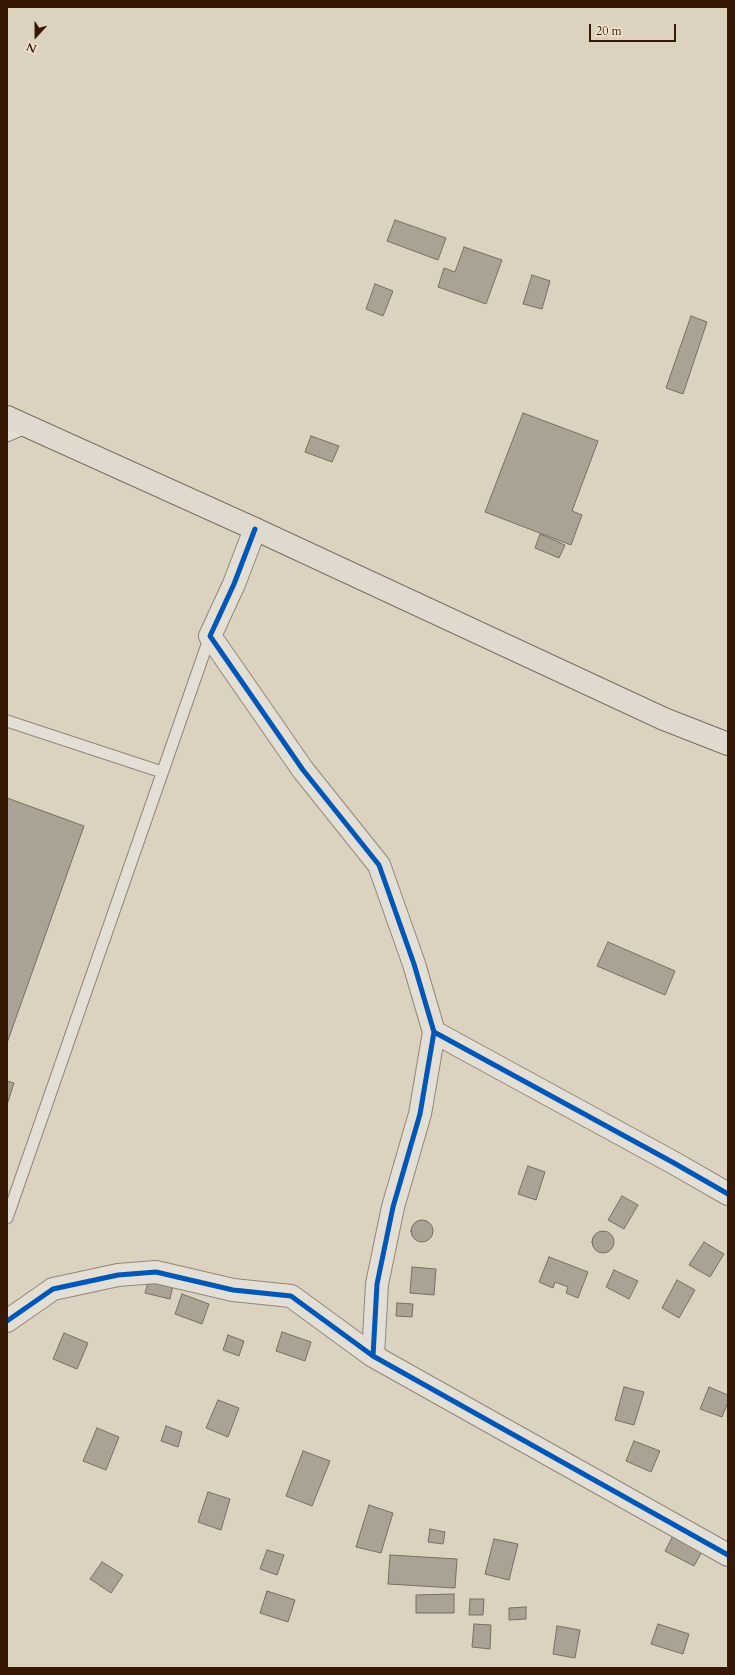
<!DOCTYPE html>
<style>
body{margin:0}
#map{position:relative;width:735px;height:1675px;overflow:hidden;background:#dcd2c0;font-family:Cardo,serif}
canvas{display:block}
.frame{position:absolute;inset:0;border:8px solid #361805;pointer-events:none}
.north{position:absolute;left:16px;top:16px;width:40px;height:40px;-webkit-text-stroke:3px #f0e4ce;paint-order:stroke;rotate:201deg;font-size:11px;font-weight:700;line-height:16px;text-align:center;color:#361805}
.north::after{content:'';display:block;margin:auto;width:14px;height:18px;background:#361805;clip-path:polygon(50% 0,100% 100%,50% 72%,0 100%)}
.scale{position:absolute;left:589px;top:24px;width:87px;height:18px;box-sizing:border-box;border:2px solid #361805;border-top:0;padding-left:5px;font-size:12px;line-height:14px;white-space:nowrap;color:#361805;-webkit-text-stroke:3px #f0e4ce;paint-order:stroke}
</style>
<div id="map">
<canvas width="735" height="1675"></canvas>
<div class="frame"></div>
<div class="north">N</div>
<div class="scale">20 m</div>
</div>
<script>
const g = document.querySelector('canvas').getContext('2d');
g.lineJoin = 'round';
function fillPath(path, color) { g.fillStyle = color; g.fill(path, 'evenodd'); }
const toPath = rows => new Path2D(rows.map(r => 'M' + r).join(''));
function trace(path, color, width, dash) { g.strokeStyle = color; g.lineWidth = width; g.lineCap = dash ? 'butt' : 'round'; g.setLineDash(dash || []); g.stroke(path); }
const building = toPath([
 [395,220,446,238,438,260,387,241,395,220],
 [464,247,502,260,486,304,438,287,444,268,455,272,464,247],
 [532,275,550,281,542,309,523,304,532,275],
 [375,284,393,291,383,316,366,309,375,284],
 [691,316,707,322,683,394,666,388,691,316],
 [523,413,598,441,572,511,582,515,571,545,485,512,523,413],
 [311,436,339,446,332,462,305,452,311,436],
 [540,534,565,545,559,558,535,548,540,534],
 [7,798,84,826,7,1043,7,798],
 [608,942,675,971,665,995,597,966,608,942],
 [7,1081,14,1083,7,1105,7,1081],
 [528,1166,545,1172,536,1200,518,1194,528,1166],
 [622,1196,638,1205,624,1229,608,1220,622,1196],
 '411 1231a11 11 0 1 1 22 0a11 11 0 1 1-22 0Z',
 '592 1242a11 11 0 1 1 22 0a11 11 0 1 1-22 0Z',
 [704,1242,724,1254,710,1277,689,1265,704,1242],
 [549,1257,588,1272,578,1298,566,1293,568,1287,555,1282,553,1288,539,1282,549,1257],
 [412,1267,436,1269,434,1295,410,1293,412,1267],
 [614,1270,638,1281,629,1299,606,1287,614,1270],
 [150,1275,174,1281,170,1299,145,1293,150,1275],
 [677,1280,695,1290,679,1318,662,1308,677,1280],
 [182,1294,209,1304,202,1324,175,1314,182,1294],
 [397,1303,413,1304,412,1317,396,1316,397,1303],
 [282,1332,311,1342,305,1361,276,1351,282,1332],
 [64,1333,88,1343,77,1369,53,1359,64,1333],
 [228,1335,244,1341,239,1356,223,1350,228,1335],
 [624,1387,644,1392,634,1425,615,1420,624,1387],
 [709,1387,728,1395,728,1402,722,1417,700,1409,709,1387],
 [218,1400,239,1408,228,1437,206,1428,218,1400],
 [166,1426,182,1432,178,1447,161,1441,166,1426],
 [97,1428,119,1437,106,1470,83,1461,97,1428],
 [634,1441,660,1451,651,1472,626,1461,634,1441],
 [303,1451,330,1461,312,1506,286,1496,303,1451],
 [208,1492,230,1499,221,1530,198,1522,208,1492],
 [369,1505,393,1513,381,1553,356,1547,369,1505],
 [430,1529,445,1532,443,1544,428,1542,430,1529],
 [675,1532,704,1548,694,1566,665,1551,675,1532],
 [494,1539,518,1544,509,1580,485,1574,494,1539],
 [267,1550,284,1555,277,1575,260,1569,267,1550],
 [390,1555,457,1559,455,1588,388,1584,390,1555],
 [102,1562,123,1575,111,1593,90,1579,102,1562],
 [267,1591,295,1600,288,1622,260,1613,267,1591],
 [454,1594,454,1613,416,1613,416,1595,454,1594],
 [470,1599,484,1599,483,1615,469,1615,470,1599],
 [526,1607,526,1619,509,1620,509,1608,526,1607],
 [474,1624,491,1625,490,1649,472,1647,474,1624],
 [658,1624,689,1634,683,1654,651,1644,658,1624],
 [557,1626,580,1630,575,1658,553,1654,557,1626]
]);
fillPath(building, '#aaa295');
trace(building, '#786e62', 1);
const service = toPath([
 [7,436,28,427],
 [7,721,162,772],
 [7,1218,210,636]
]);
const minor = toPath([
 [434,1032,674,1163,728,1194],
 [7,1321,53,1289,118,1275,156,1272,233,1290,291,1296,373,1356,377,1284,393,1207,420,1114,434,1032,414,964,379,865,303,770,210,636,234,584,255,529],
 [373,1356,728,1555]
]);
const primary = toPath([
 [7,417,255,529,664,719,728,744]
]);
trace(service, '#90877a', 13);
trace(minor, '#90877a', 24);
trace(primary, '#786e62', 24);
trace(service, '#e4dfd5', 11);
trace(minor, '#e4dfd5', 22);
trace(primary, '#dfd9ce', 22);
trace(toPath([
 [434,1032,674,1163,728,1194],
 [7,1321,53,1289,118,1275,156,1272,233,1290,291,1296,373,1356,377,1284,393,1207,420,1114,434,1032,414,964,379,865,303,770,210,636,234,584,255,529],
 [373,1356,728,1555]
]), '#0057b8', 5);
</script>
